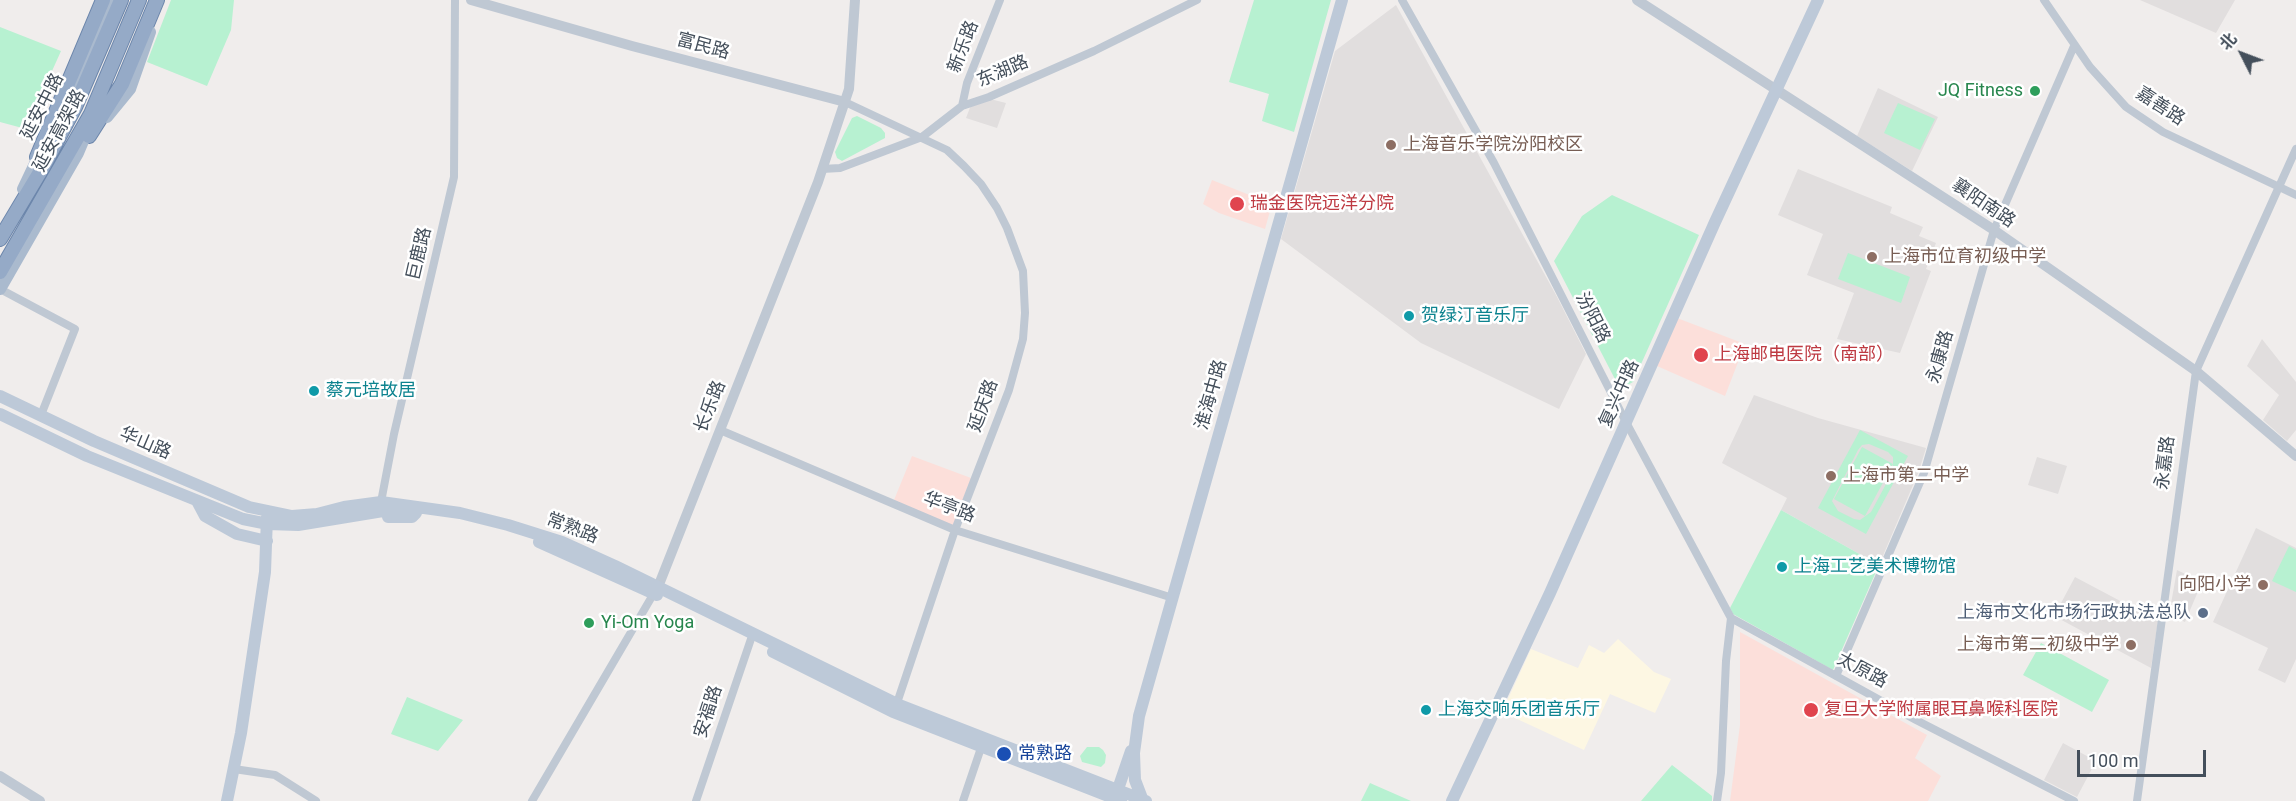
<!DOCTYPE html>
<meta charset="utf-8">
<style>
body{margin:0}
#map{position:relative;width:2296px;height:801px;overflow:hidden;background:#f0edec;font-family:Roboto,"Noto Sans SC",sans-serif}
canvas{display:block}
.north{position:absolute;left:2212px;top:24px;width:60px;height:60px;-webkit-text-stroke:4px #fff;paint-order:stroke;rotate:312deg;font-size:16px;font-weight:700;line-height:24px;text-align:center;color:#444f5b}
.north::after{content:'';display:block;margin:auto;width:21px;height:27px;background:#444f5b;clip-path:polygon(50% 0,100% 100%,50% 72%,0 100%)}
.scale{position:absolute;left:2077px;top:750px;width:129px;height:27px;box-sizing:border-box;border:3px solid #444f5b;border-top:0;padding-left:8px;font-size:18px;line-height:21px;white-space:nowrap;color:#444f5b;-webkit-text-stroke:4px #fff;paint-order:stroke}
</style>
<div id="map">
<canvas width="2296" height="801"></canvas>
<div class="north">北</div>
<div class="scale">100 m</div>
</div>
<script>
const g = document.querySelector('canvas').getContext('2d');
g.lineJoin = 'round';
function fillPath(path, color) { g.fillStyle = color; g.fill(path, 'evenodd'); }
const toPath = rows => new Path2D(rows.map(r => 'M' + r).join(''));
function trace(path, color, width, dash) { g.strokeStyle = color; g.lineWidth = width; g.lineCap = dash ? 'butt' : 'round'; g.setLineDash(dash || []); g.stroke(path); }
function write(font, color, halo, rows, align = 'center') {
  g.font = font + ' Roboto,"Noto Sans SC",sans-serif'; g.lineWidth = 5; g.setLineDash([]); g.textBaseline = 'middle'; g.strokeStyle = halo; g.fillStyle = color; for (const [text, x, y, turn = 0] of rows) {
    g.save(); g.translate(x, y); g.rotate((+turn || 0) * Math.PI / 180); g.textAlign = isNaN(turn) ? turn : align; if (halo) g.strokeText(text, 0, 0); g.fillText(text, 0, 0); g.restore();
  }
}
fillPath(toPath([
 [1618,639,1654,672,1671,679,1655,713,1610,694,1584,750,1502,712,1531,649,1578,668,1589,645,1604,653]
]), '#fdf7e3');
fillPath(toPath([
 [2140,0,2235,0,2216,33],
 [1396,5,1556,295,1586,354,1559,409,1421,343,1281,239,1335,51],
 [1878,88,1938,117,1912,171,1857,136],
 [990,99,1006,103,997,128,966,118,971,105],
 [1798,169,1892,207,1890,213,1923,227,1919,236,1936,243,1926,269,1931,271,1900,353,1837,339,1854,293,1807,275,1823,234,1778,215],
 [2262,339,2296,382,2296,430,2287,441,2263,420,2279,395,2247,366],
 [1754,395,1818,418,1926,448,1919,471,1879,565,1781,510,1787,498,1722,463],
 [2037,457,2067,466,2058,494,2028,485],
 [2256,528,2296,548,2296,659,2285,683,2258,670,2268,648,2213,622],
 [2177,570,2202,582,2185,622,2169,615],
 [2075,577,2158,621,2151,668,2054,616],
 [2063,743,2096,761,2077,797,2044,780]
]), '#e1dede');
fillPath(toPath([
 [1212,180,1272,204,1265,229,1219,213,1203,204],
 [1677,318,1745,344,1725,396,1657,366],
 [912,456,971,478,953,526,894,500],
 [1740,632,1927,735,1915,758,1941,776,1928,801,1730,801,1740,725]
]), '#fcdfda');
fillPath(toPath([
 [171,0,234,0,231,30,207,86,147,62],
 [1254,0,1331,0,1294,132,1262,121,1269,94,1229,82],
 [0,27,61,51,26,129,0,122],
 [1898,103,1935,119,1920,150,1884,133],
 [857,116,881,128,885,133,885,138,842,161,837,158,835,152,852,118],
 [1612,195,1699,235,1633,382,1622,388,1618,385,1554,261,1582,216],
 [1848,253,1910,277,1901,303,1838,279],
 [1860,430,1908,456,1866,534,1818,508],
 [1869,444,1888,452,1893,457,1893,471,1871,512,1860,520,1854,519,1838,511,1832,501,1858,450,1862,445],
 [1862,447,1893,464,1865,516,1834,499],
 [1781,510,1879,565,1833,670,1733,614,1730,608],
 [2289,546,2296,550,2296,592,2272,581],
 [2041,643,2109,680,2092,712,2023,675],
 [407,697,463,720,438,751,391,734],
 [1087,747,1099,747,1103,750,1106,755,1105,763,1101,767,1082,762,1080,756],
 [1672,765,1712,796,1712,801,1641,801],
 [1370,783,1411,801,1361,801]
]), '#b7f1d1');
const trunk = toPath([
 [89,136,122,84,157,0],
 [37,157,103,0],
 [0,239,43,167,75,107,121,0],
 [0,272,91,114,139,0]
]);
trace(trunk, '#6c86ab', 16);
trace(toPath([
 [1402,0,1494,163,1627,424,1731,618,1726,661,1721,773,1717,801],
 [2044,0,2090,67,2126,107,2163,132,2296,195],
 [845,102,947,150,964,166,981,184,997,208,1007,228,1023,271,1025,313,1023,339,1009,390,955,530,896,706],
 [962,106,967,83,1000,0],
 [822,169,840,168,922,137,962,106,989,97,1094,51,1197,0],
 [0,289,75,329,41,415],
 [720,430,955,530,1173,598],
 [382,507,381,502,394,434,454,177,455,0],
 [1731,618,1916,720,2074,801],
 [1836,676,1924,473,1994,230,2074,46],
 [234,769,275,775,316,801],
 [532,801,654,593],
 [696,801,753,633],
 [963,801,983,742],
 [2137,801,2196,371,2296,149]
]), '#bfc8d3', 8);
trace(toPath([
 [471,0,632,46,845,102],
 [1637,0,1994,230,2196,371,2296,456],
 [654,593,658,587,818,182,849,89,855,0],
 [0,776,40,801]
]), '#bfc8d3', 10);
trace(toPath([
 [0,396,94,441,249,507,292,516,317,514,344,507,381,502,460,513,508,525,562,542,615,566,897,704,1146,801],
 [0,414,87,456,243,519,268,524,298,525,383,511,397,511],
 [197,501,205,516,237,534,267,541],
 [388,517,412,517,416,513],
 [539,542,657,595],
 [773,652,893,712,1121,801],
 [1118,789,1131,751],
 [227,801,241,733,265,572,267,517],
 [1143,801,1135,780,1134,753,1139,716,1342,0],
 [1452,801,1550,593,1715,222,1818,0]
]), '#bdc9d8', 12);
trace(toPath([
 [75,84,111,0],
 [107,117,130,89,150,32],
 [23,189,41,151],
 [0,289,78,153,89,127]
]), '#aabace', 12);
trace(trunk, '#95aac7', 14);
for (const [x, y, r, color] of [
 [2035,91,6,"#2e9e5b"],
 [1391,145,6,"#8d6e63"],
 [1237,204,8,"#e0444e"],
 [1872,257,6,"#8d6e63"],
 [1409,316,6,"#0f9aa8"],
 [1701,355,8,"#e0444e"],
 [314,391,6,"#0f9aa8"],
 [1831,476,6,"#8d6e63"],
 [1782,567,6,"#0f9aa8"],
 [2263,585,6,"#8d6e63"],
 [2203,613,6,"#5c6f8a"],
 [589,623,6,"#2e9e5b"],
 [2131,645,6,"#8d6e63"],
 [1426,710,6,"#0f9aa8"],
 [1811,710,8,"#e0444e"],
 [1004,754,8,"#1a4fb4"]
]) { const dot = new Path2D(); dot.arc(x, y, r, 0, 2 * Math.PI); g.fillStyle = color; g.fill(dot); trace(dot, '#fff', 2); }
write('18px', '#444f5b', '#fff', [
 ["富民路",703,47,15],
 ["新乐路",964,47,-69],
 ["东湖路",1003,72,-23],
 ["延安中路",43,107,-63],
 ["嘉善路",2160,107,33],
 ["延安高架路",60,131,-62],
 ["襄阳南路",1983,204,34],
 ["巨鹿路",420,254,-77],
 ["汾阳路",1592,318,63],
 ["永康路",1941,357,-74],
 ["复兴中路",1620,394,-66],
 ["淮海中路",1212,395,-74],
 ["延庆路",984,406,-70],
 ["长乐路",711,407,-68],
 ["华山路",145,444,23],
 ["永嘉路",2166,463,-83],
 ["华亭路",949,508,21],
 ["常熟路",572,529,21],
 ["太原路",1862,671,28],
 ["安福路",709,712,-72]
]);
write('18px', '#27864d', '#fff', [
 ["JQ Fitness",2023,91],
 ["Yi-Om Yoga",601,623,"left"]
], 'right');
write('18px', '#785e54', '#fff', [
 ["上海音乐学院汾阳校区",1403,145],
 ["上海市位育初级中学",1884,257],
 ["上海市第二中学",1843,476],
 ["向阳小学",2251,585,"right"],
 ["上海市第二初级中学",2119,645,"right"]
], 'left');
write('18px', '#be3a42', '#fff', [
 ["瑞金医院远洋分院",1250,204],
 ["上海邮电医院（南部）",1714,355],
 ["复旦大学附属眼耳鼻喉科医院",1824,710]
], 'left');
write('18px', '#0d838f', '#fff', [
 ["贺绿汀音乐厅",1421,316],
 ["蔡元培故居",326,391],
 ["上海工艺美术博物馆",1794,567],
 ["上海交响乐团音乐厅",1438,710]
], 'left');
write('18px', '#4e5e75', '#fff', [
 ["上海市文化市场行政执法总队",2191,613]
], 'right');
write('18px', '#164399', '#fff', [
 ["常熟路",1018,754]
], 'left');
</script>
